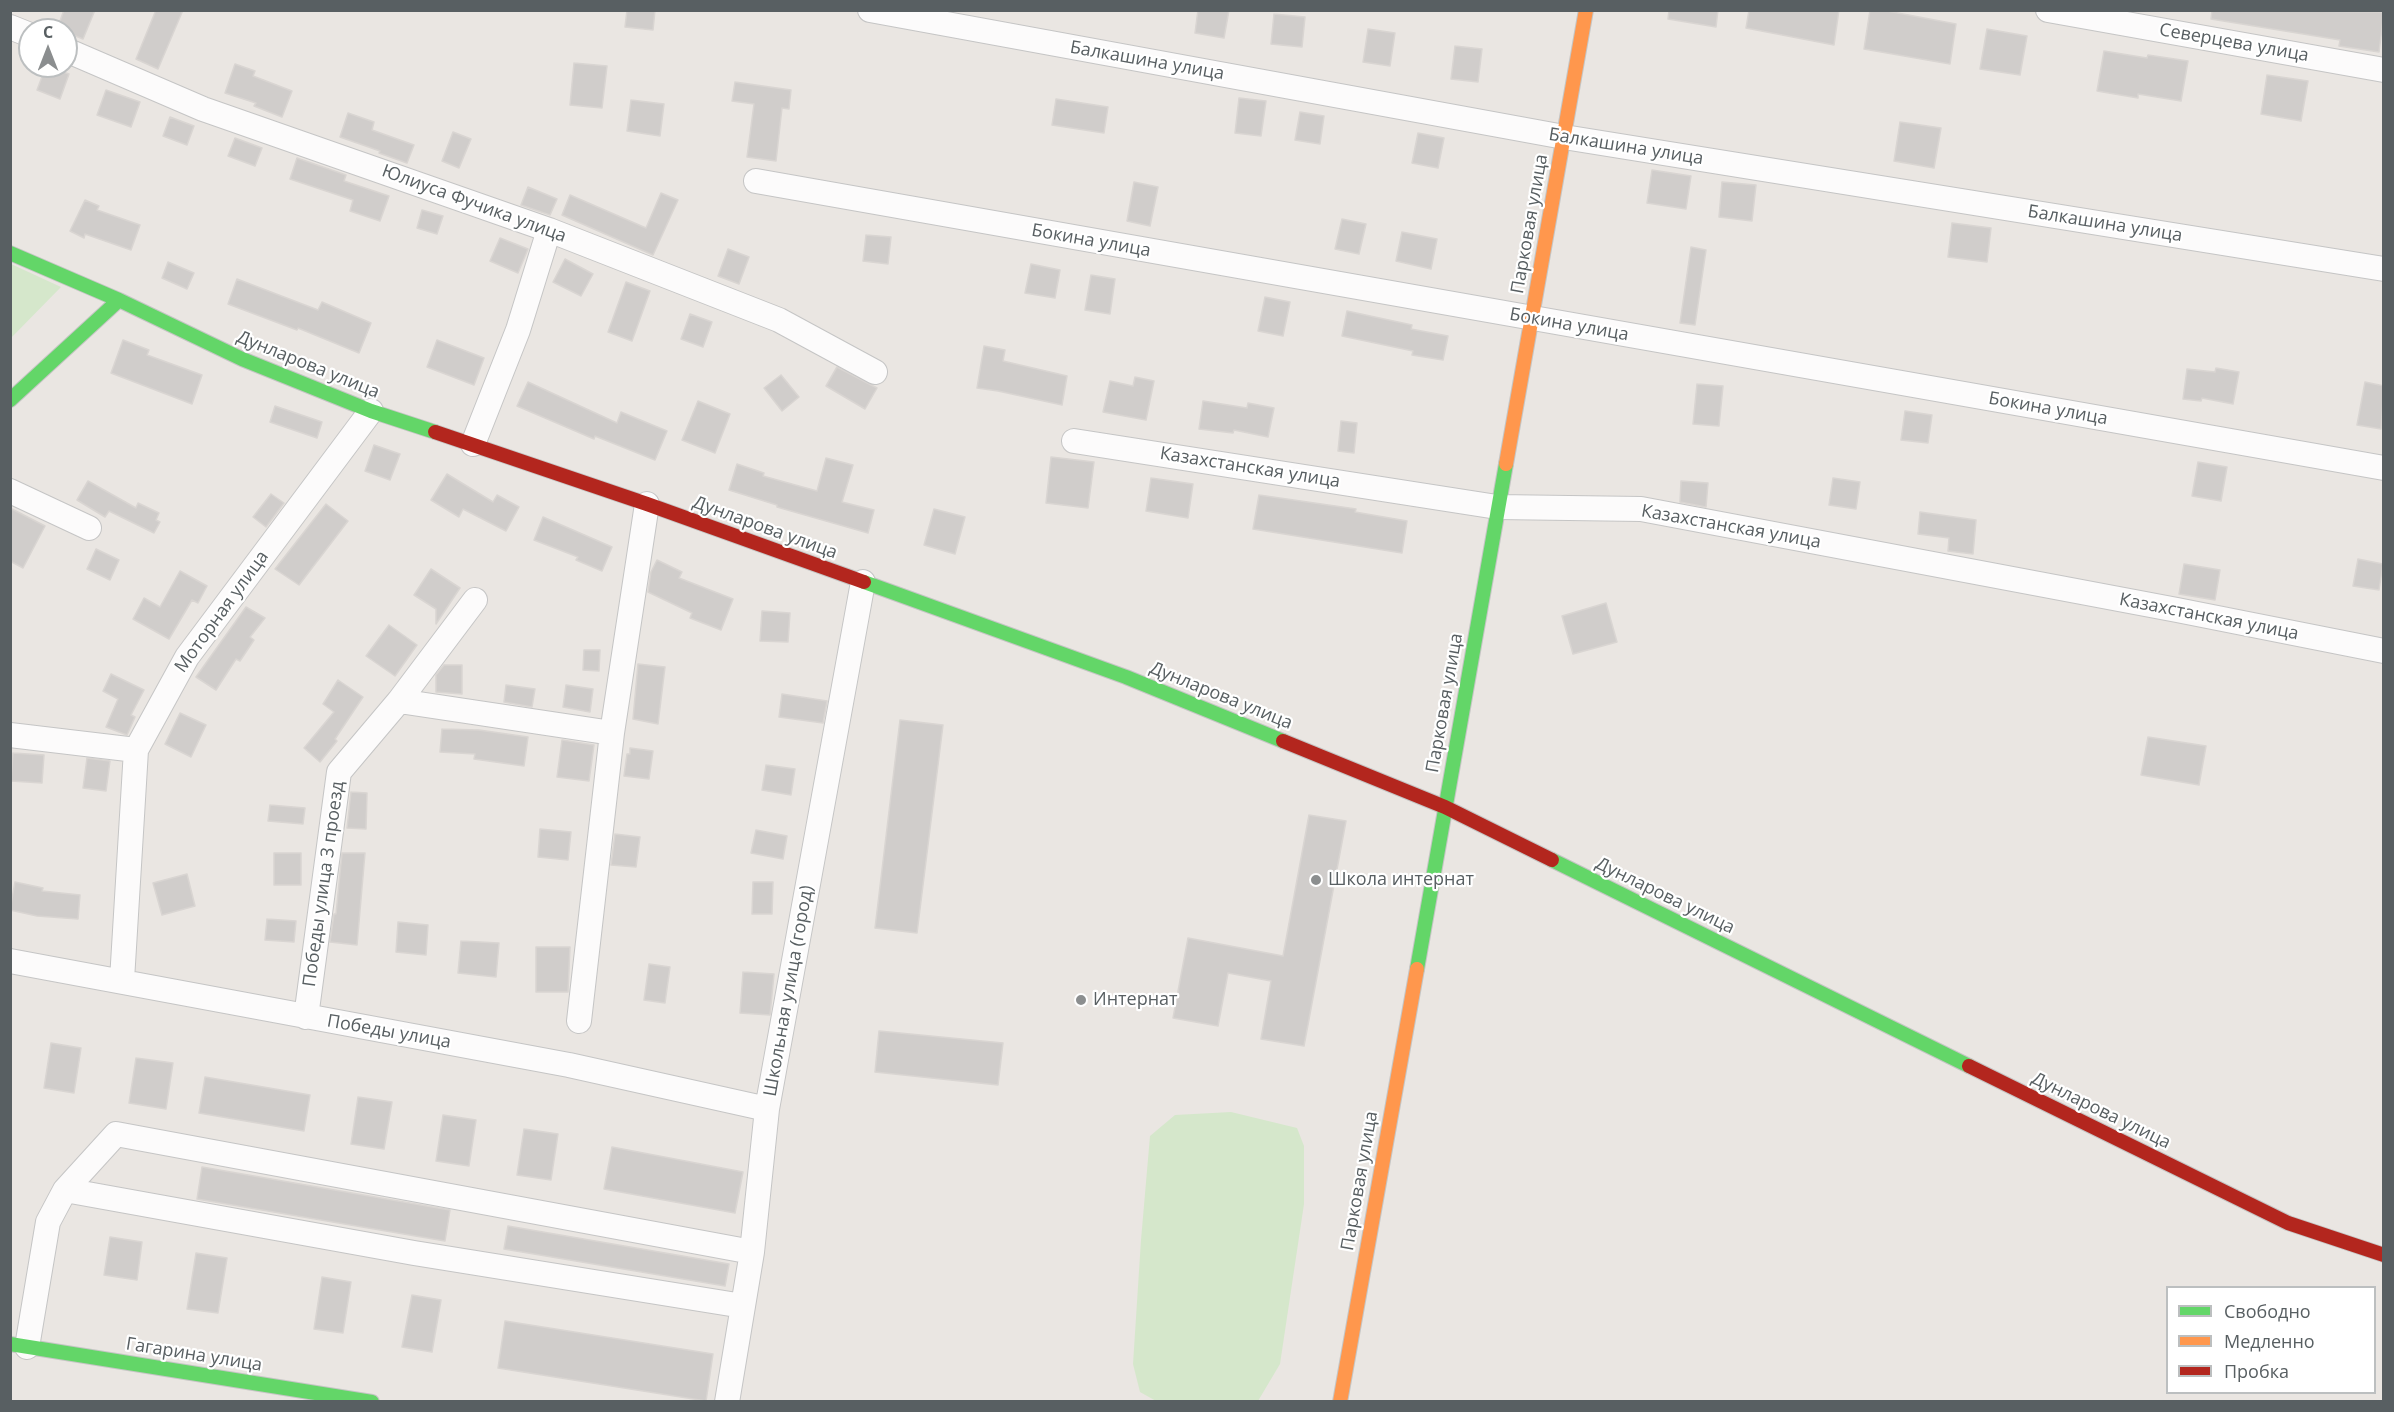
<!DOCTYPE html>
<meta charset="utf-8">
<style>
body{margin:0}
#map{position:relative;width:2394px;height:1412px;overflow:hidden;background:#eae6e2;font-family:"Open Sans",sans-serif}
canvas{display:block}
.frame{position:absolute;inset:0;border:12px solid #585f62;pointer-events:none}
.legend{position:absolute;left:2166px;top:1286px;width:210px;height:108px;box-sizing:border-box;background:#fff;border:2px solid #bcbfc0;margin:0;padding:8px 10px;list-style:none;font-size:18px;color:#585f62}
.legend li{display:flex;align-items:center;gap:12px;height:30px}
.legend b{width:30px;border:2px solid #bcbfc0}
.north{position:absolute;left:18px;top:18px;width:60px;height:60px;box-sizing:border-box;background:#fff;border:2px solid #bcbfc0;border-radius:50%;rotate:0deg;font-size:16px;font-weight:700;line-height:24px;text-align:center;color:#585f62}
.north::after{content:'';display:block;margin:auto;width:21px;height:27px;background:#8b8e8f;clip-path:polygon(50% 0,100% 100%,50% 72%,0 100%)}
</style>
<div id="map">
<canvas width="2394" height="1412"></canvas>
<div class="frame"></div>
<ul class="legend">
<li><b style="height:8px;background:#63d668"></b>Свободно</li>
<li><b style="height:8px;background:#ff974d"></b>Медленно</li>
<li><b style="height:8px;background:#b3261e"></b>Пробка</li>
</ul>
<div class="north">С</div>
</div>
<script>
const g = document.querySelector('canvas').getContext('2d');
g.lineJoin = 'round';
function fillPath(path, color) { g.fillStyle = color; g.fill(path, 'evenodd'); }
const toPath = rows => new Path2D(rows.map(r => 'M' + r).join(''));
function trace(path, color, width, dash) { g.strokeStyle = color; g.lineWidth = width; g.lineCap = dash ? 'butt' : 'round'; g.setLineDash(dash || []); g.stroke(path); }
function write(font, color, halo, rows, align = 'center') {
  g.font = font + ' "Open Sans",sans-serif'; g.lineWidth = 4.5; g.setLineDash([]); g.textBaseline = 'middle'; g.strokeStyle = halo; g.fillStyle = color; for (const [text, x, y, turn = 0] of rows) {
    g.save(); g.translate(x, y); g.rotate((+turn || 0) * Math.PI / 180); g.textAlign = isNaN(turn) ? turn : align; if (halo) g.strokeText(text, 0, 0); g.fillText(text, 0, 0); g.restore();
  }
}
fillPath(toPath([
 [11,264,61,287,11,338],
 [1231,1112,1297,1128,1304,1146,1304,1204,1280,1364,1258,1401,1156,1401,1140,1392,1133,1364,1141,1240,1150,1136,1175,1115]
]), '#d5e7cb');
const building = toPath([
 [64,10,95,10,83,39,66,32,66,30,57,29,64,10],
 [156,10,183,10,158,69,136,59,156,10],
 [627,10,655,10,653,30,625,27,627,10],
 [1198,10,1229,10,1224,38,1195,33,1198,10],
 [1669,10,1718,10,1716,27,1668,19,1669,10],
 [1749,10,1839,10,1834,45,1746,28,1749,10],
 [1870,10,1882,10,1956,24,1950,64,1864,49,1870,10],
 [2212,10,2384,12,2379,52,2339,46,2340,40,2211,19,2212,10],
 [1274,14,1305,17,1302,47,1271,44,1274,14],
 [1368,29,1395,33,1390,66,1363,62,1368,29],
 [1987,29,2027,36,2020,75,1980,69,1987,29],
 [1455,46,1482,49,1478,82,1451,79,1455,46],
 [2104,51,2147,58,2148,55,2188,61,2181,101,2138,94,2138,98,2097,91,2104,51],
 [574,63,607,66,602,108,570,105,574,63],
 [235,64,255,71,253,76,292,91,282,117,254,106,256,103,225,93,235,64],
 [46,66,69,74,60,99,37,90,46,66],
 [2267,75,2308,81,2301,121,2261,114,2267,75],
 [735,82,791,90,789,109,782,108,776,161,747,157,754,104,732,101,735,82],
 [106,90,140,102,131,127,97,115,106,90],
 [1239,98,1266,101,1261,136,1235,133,1239,98],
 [1056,99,1108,107,1104,133,1052,125,1056,99],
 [631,100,664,104,660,136,627,131,631,100],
 [1300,112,1324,116,1320,144,1295,140,1300,112],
 [348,113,374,122,372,130,414,145,407,163,379,153,380,151,340,137,348,113],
 [170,117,194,126,187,145,163,136,170,117],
 [1900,122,1941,128,1934,168,1894,161,1900,122],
 [453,132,471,139,459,168,442,161,453,132],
 [1418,133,1444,138,1438,168,1412,163,1418,133],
 [235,138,262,148,255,166,228,156,235,138],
 [297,158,346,175,344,181,389,196,380,221,350,211,353,200,290,179,297,158],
 [1652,170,1691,176,1686,209,1647,203,1652,170],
 [1134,182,1158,187,1150,226,1127,221,1134,182],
 [1722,182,1756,185,1752,221,1719,217,1722,182],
 [528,187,557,199,550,215,521,205,528,187],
 [661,193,678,200,653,255,562,215,570,195,646,228,661,193],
 [85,200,99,206,97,210,140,225,131,250,85,234,84,238,70,231,85,200],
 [422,210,443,216,437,234,417,228,422,210],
 [1342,219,1366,224,1359,254,1335,249,1342,219],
 [1952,223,1991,228,1987,262,1948,257,1952,223],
 [1402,232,1437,239,1431,269,1396,261,1402,232],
 [866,235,891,237,888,264,863,261,866,235],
 [500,238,528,249,518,273,490,261,500,238],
 [1691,247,1706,250,1695,325,1680,323,1691,247],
 [728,249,749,257,739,284,718,276,728,249],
 [565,259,593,274,581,296,553,282,565,259],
 [168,262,194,273,187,289,162,278,168,262],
 [1031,264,1060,270,1055,298,1025,293,1031,264],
 [1091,275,1115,279,1110,314,1085,310,1091,275],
 [237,279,318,310,322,302,371,323,359,353,298,328,297,330,228,304,237,279],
 [626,282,650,291,632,341,608,332,626,282],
 [1265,297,1290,302,1283,336,1258,331,1265,297],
 [1347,311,1412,325,1411,329,1448,336,1443,360,1412,355,1413,351,1342,336,1347,311],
 [690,314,712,322,703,347,681,339,690,314],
 [123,340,149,350,147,355,202,375,192,404,111,373,123,340],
 [437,340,484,358,474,385,427,367,437,340],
 [984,346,1005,350,1003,361,1067,376,1062,405,998,391,977,388,984,346],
 [837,367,877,388,865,409,826,386,837,367],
 [2216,368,2239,372,2233,404,2202,398,2201,401,2183,399,2187,369,2215,372,2216,368],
 [781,375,799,397,782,411,764,388,781,375],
 [1135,377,1154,381,1146,420,1103,412,1110,381,1133,386,1135,377],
 [528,382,617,423,621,412,667,431,655,460,595,436,594,439,517,406,528,382],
 [2365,382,2384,386,2381,429,2357,425,2365,382],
 [1697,384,1723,386,1719,426,1693,424,1697,384],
 [698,401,730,414,715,453,682,440,698,401],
 [1203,401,1247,408,1248,403,1274,408,1268,437,1234,430,1233,433,1199,429,1203,401],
 [275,406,322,422,317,438,270,422,275,406],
 [1905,411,1932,415,1928,443,1901,440,1905,411],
 [1341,421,1357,423,1354,453,1338,451,1341,421],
 [374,445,400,454,390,480,365,471,374,445],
 [1051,457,1094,462,1088,508,1046,503,1051,457],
 [826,458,853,465,842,502,874,510,868,533,777,507,777,505,729,490,737,464,764,473,763,476,817,491,826,458],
 [2198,462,2227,467,2221,501,2192,496,2198,462],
 [447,474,493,502,497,495,519,507,506,531,463,509,459,517,431,500,447,474],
 [1151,478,1193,484,1188,518,1146,511,1151,478],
 [1833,478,1860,482,1856,509,1829,505,1833,478],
 [88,481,136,508,138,503,159,513,156,520,160,522,154,533,109,511,105,517,77,500,88,481],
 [1681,481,1708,483,1706,507,1680,502,1681,481],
 [271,494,284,503,266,527,253,517,271,494],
 [1259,495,1356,509,1355,512,1407,521,1402,553,1253,529,1259,495],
 [326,504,348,521,299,585,275,569,326,504],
 [10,508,45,526,23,568,10,561,10,508],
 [934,509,965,517,955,554,924,545,934,509],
 [1920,512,1976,520,1973,554,1948,551,1949,538,1918,534,1920,512],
 [543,517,612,547,602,571,576,560,578,557,534,540,543,517],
 [96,549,119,560,110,580,87,569,96,549],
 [2358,559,2383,564,2379,590,2353,586,2358,559],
 [657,560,682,572,679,578,733,599,721,630,690,618,692,613,648,592,651,572,657,560],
 [2184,564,2220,570,2215,600,2179,594,2184,564],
 [431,569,460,588,436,624,436,609,414,595,431,569],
 [180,571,207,586,198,603,192,600,169,639,133,619,144,598,160,607,180,571],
 [1606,603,1617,642,1573,654,1562,616,1606,603],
 [246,607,265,618,250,637,254,640,240,661,236,659,216,690,196,677,246,607],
 [762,611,790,613,788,642,760,641,762,611],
 [389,625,417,645,395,676,366,656,389,625],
 [584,650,600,650,599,671,583,670,584,650],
 [638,664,665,667,658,724,633,719,638,664],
 [444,665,462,665,462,694,436,692,436,675,444,665],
 [111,674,144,690,131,715,135,717,127,735,106,727,118,699,103,691,111,674],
 [338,680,363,697,335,739,337,741,320,762,304,748,334,712,323,704,338,680],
 [506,685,535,689,532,707,504,702,506,685],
 [566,685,593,689,590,712,563,707,566,685],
 [782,694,827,701,823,723,779,717,782,694],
 [180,713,206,725,191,757,165,744,180,713],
 [900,720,943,725,917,933,875,928,900,720],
 [442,729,479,730,528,737,524,766,474,759,475,754,440,752,442,729],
 [2148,737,2206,746,2199,785,2141,775,2148,737],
 [562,740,594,745,589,781,557,777,562,740],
 [630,748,653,751,649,779,624,776,627,754,630,754,630,748],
 [13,753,44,755,42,783,11,781,13,753],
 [87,758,110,761,106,791,83,788,87,758],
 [766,765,795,769,791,795,762,790,766,765],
 [351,792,367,793,366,829,347,828,351,792],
 [270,805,305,808,303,824,268,821,270,805],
 [1309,815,1346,821,1304,1046,1261,1039,1271,981,1228,973,1218,1026,1173,1018,1188,938,1283,956,1309,815],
 [540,829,571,832,568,860,538,857,540,829],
 [756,830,787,836,783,859,751,853,756,830],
 [615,834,640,837,636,867,611,865,615,834],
 [274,853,301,853,301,885,274,885,274,853],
 [342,853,365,853,357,945,330,942,334,914,336,914,342,853],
 [187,874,195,906,162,915,153,883,187,874],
 [15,882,43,888,42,891,80,895,78,919,37,916,10,910,15,882],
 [753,882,773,882,772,914,752,914,753,882],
 [267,919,296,921,294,942,265,940,267,919],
 [398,922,428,925,426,955,396,952,398,922],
 [461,941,499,943,496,977,458,973,461,941],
 [536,947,570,947,568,992,536,992,536,947],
 [649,964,670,967,665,1003,644,1000,649,964],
 [743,972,774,974,770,1015,740,1013,743,972],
 [879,1031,1003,1043,998,1085,875,1072,879,1031],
 [51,1043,81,1048,74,1093,44,1088,51,1043],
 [136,1058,173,1063,166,1109,129,1103,136,1058],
 [205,1077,310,1095,304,1131,199,1113,205,1077],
 [358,1097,392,1102,384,1149,351,1144,358,1097],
 [443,1115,476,1120,469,1166,436,1161,443,1115],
 [524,1129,558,1134,551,1180,517,1175,524,1129],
 [612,1147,743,1172,735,1213,604,1189,612,1147],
 [202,1167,450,1210,445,1241,197,1199,202,1167],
 [508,1226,729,1264,725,1286,504,1249,508,1226],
 [110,1237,142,1242,137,1280,104,1275,110,1237],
 [196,1253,227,1258,218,1313,187,1309,196,1253],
 [322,1277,351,1282,343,1333,314,1329,322,1277],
 [412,1295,441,1300,432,1352,402,1347,412,1295],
 [505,1321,713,1354,706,1401,498,1368,505,1321]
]);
fillPath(building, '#d0cdcb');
trace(building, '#d9d5d2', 1.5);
const street = toPath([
 [870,10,1564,137,2384,269],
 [2048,10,2384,70],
 [10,27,30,35],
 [66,50,203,109,549,230,779,320,875,372],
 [756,181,2384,468],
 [1074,441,1497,507,1641,509,2177,610,2384,651],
 [473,444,518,330,549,230],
 [10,491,89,528],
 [399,701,612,733],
 [10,735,136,750],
 [10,961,569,1065,767,1109],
 [122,980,136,750,187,657,371,411],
 [306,1017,339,772,399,701,475,600],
 [579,1021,612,733,647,504],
 [65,1190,414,1253,743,1306],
 [27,1347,48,1222,65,1190,116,1134,752,1252],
 [727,1402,752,1252,767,1109,863,582]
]);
const fast = toPath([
 [10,253,119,300,242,359,371,411,435,432],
 [10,400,119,300],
 [864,582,1126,677,1283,741],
 [1552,860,1969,1066],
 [1417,969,1506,464],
 [10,1344,372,1402]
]);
const slow = toPath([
 [1506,464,1586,10],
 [1340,1402,1417,969]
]);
const jam = toPath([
 [435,432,647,504,864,582],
 [1283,741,1445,807,1552,860],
 [1969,1066,2288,1223,2384,1255]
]);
trace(street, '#c5c5c5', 26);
trace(fast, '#c5c5c4', 16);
trace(slow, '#c5c5c4', 16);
trace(jam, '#c5c5c4', 16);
trace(street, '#fcfbfb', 24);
trace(fast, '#63d668', 14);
trace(slow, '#ff974d', 14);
trace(jam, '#b3261e', 14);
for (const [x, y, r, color] of [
 [1316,880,6,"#8b8e8f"],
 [1081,1000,6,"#8b8e8f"]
]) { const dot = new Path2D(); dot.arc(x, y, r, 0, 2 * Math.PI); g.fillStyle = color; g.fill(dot); trace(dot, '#fff', 2); }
write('18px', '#585f62', '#fff', [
 ["Северцева улица",2234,43,10],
 ["Балкашина улица",1147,61,10],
 ["Балкашина улица",1626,147,9],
 ["Юлиуса Фучика улица",474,204,20],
 ["Парковая улица",1530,224,-80],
 ["Балкашина улица",2105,224,9],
 ["Бокина улица",1091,241,10],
 ["Бокина улица",1569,325,10],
 ["Дунларова улица",308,365,22],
 ["Бокина улица",2048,409,10],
 ["Казахстанская улица",1250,468,9],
 ["Казахстанская улица",1731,527,10],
 ["Дунларова улица",765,528,20],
 ["Моторная улица",222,612,-54],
 ["Казахстанская улица",2209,617,11],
 ["Дунларова улица",1221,696,22],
 ["Парковая улица",1445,703,-80],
 ["Победы улица 3 проезд",324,884,-82],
 ["Дунларова улица",1665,896,26],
 ["Школьная улица (город)",789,991,-80],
 ["Победы улица",389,1032,10],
 ["Дунларова улица",2101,1111,26],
 ["Парковая улица",1360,1181,-80],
 ["Гагарина улица",194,1355,9]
]);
write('18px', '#585f62', '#fff', [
 ["Школа интернат",1328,880],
 ["Интернат",1093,1000]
], 'left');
</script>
